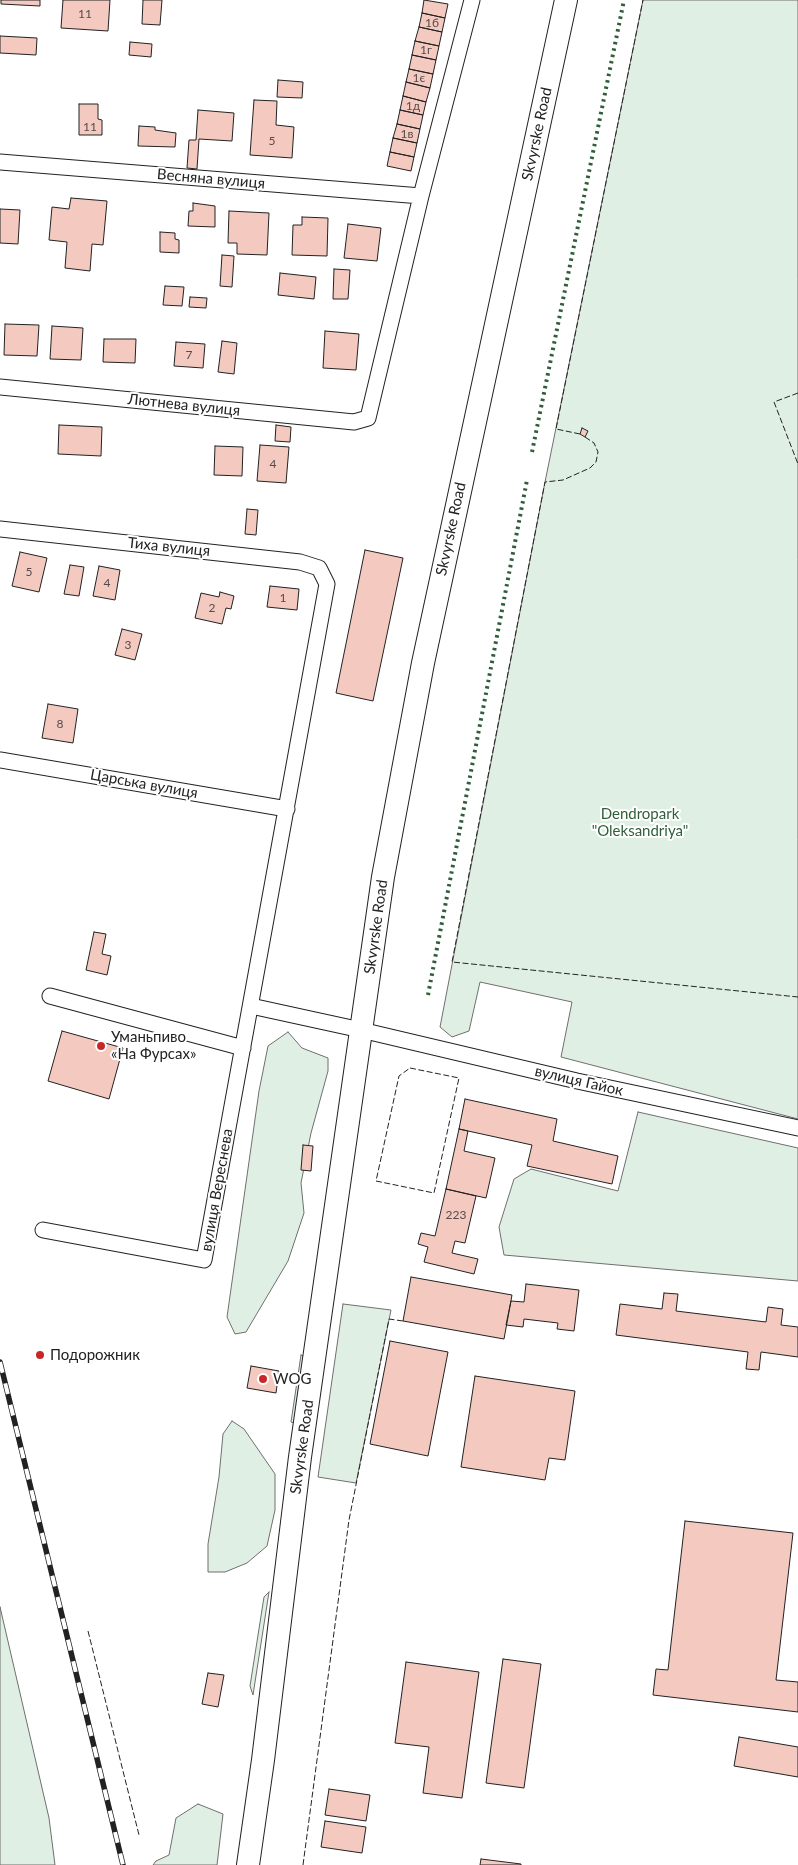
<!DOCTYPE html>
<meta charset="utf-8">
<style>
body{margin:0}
canvas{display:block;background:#fff}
</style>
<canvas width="798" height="1865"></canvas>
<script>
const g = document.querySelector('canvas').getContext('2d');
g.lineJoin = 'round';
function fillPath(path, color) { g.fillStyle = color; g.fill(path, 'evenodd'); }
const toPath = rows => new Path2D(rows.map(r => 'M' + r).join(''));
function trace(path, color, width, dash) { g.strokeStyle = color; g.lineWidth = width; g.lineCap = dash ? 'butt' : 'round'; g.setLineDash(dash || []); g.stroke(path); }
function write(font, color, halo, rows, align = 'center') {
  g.font = font + ' Lato,sans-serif'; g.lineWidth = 4; g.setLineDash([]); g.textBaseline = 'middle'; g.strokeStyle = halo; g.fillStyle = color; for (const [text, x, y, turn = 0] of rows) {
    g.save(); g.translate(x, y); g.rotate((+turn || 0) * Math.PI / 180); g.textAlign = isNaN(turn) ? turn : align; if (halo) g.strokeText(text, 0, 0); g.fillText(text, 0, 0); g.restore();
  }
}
const green = toPath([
 [643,0,798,0,798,1119,561,1057,572,1002,480,982,469,1031,452,1037,440,1027,545,482,643,0],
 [288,1032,302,1048,328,1058,328,1071,311,1133,301,1183,304,1213,288,1261,246,1332,235,1334,227,1317,259,1091,268,1046,288,1032],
 [638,1112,798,1148,798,1281,504,1255,499,1227,514,1179,531,1169,618,1191,638,1112],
 [343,1304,391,1310,356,1483,318,1477,343,1304],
 [301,1355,304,1356,294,1423,291,1422,301,1355],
 [232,1421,244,1429,275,1474,275,1510,267,1546,247,1563,225,1572,208,1572,208,1544,219,1477,223,1434,232,1421],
 [269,1592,253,1695,250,1686,264,1597,269,1592],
 [0,1607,49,1818,55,1865,0,1865,0,1607],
 [198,1804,223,1814,217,1865,153,1865,156,1861,169,1855,176,1818,198,1804]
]);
fillPath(green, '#e0efe3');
trace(green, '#6f6f6f', 1);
const building = toPath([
 [1,0,40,0,40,6,1,4,1,0],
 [63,0,110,0,108,31,61,28,63,0],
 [143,0,162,0,160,25,142,24,143,0],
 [424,0,448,4,445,18,422,13,424,0],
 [422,13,445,18,442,32,419,27,422,13],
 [419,27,442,32,439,46,415,41,419,27],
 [0,36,37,38,36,55,0,53,0,36],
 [415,41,439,46,436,60,412,55,415,41],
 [130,42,152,44,151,57,129,55,130,42],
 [412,55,436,60,433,74,409,69,412,55],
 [409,69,433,74,430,88,406,82,409,69],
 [278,80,303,82,302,98,277,97,278,80],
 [406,82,430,88,426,102,403,96,406,82],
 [403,96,426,102,423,115,400,110,403,96],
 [254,100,277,101,276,125,294,127,292,158,250,155,254,100],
 [79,104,98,104,98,119,102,120,102,135,79,135,79,104],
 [198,110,234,113,232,141,199,139,197,169,187,168,189,140,196,140,198,110],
 [400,110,423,115,420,129,397,124,400,110],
 [397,124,420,129,417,143,393,138,397,124],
 [139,126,155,127,155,130,176,133,175,147,138,146,139,126],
 [393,138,417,143,414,157,390,152,393,138],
 [390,152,414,157,411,171,387,166,390,152],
 [71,198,107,201,103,245,92,244,90,271,65,268,67,242,49,240,52,207,69,209,71,198],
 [193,203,215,206,215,227,188,226,189,211,193,211,193,203],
 [0,209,20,210,18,244,0,243,0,209],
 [229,211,269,213,267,255,237,254,237,243,228,243,229,211],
 [302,217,328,218,327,256,292,255,293,225,302,225,302,217],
 [348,224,381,228,377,261,344,258,348,224],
 [160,232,175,233,175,239,179,240,179,253,160,252,160,232],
 [222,255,234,256,232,287,220,286,222,255],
 [334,269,350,270,348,299,333,299,334,269],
 [280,273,316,277,314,299,278,295,280,273],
 [165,286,184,287,182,306,163,305,165,286],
 [190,297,207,298,206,308,189,307,190,297],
 [5,324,39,325,37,356,4,355,5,324],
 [52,326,83,328,81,360,50,359,52,326],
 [325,331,359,334,356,370,323,368,325,331],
 [104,339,136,339,135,363,103,362,104,339],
 [222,341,237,343,234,374,218,372,222,341],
 [176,342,205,344,203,368,174,366,176,342],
 [59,425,102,427,101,456,58,454,59,425],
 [276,425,291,427,290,442,275,441,276,425],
 [582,428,588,431,585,437,580,434,582,428],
 [260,445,289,447,286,483,257,481,260,445],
 [215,446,243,447,242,476,214,475,215,446],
 [247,509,258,510,256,535,245,534,247,509],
 [365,550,403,558,373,701,336,693,365,550],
 [20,552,47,558,39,592,12,586,20,552],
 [70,565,84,567,79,596,64,594,70,565],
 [99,566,120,570,115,600,93,596,99,566],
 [270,586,299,589,297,610,267,607,270,586],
 [220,592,234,596,231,609,226,608,222,624,195,618,201,593,219,597,220,592],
 [122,629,142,634,135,660,115,655,122,629],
 [48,704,78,709,73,743,42,738,48,704],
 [94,932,106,934,102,954,111,956,107,975,86,970,94,932],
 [62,1031,123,1048,109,1099,48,1081,62,1031],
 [465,1099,557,1119,553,1141,618,1156,612,1184,527,1166,532,1145,459,1129,465,1099],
 [459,1129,468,1131,464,1151,495,1158,486,1198,446,1189,459,1129],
 [303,1145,313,1146,311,1171,301,1170,303,1145],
 [446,1189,476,1196,465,1243,455,1241,452,1253,478,1259,474,1274,424,1262,428,1247,418,1244,421,1233,435,1236,446,1189],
 [411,1277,512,1295,504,1339,403,1321,411,1277],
 [526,1284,579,1290,574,1331,557,1329,558,1323,524,1319,523,1327,506,1325,511,1301,524,1302,526,1284],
 [664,1293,678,1294,676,1311,766,1322,768,1307,783,1309,781,1325,798,1327,798,1357,761,1352,759,1370,746,1369,748,1352,616,1335,620,1304,662,1309,664,1293],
 [390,1341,448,1352,428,1456,370,1444,390,1341],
 [251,1366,279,1371,276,1393,247,1388,251,1366],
 [475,1376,575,1391,565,1460,549,1458,545,1480,461,1467,475,1376],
 [685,1521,793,1533,776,1680,798,1682,798,1712,653,1695,656,1669,668,1670,685,1521],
 [503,1659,541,1664,524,1788,486,1783,503,1659],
 [406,1662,479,1672,462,1798,423,1793,429,1747,395,1743,406,1662],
 [208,1673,224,1675,218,1707,202,1704,208,1673],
 [739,1737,798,1747,798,1777,734,1766,739,1737],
 [329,1789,370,1795,366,1821,325,1815,329,1789],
 [325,1821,366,1827,362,1853,321,1847,325,1821],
 [481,1859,521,1864,521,1865,480,1865,481,1859]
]);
fillPath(building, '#f3c9c0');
trace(building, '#222', 1);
const street = toPath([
 [0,162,421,196],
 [0,387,354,422,368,418,421,196,472,0],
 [0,529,300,562,319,568,327,584,204,1260,43,1230],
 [0,760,287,809],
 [50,996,243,1048],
 [251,1006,361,1030,577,1081,798,1128]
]);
const primary = toPath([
 [248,1865,263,1760,300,1457,383,877,423,663,566,0]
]);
trace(street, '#222', 17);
trace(primary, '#222', 24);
trace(street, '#fff', 15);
trace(primary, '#fff', 22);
const rail = toPath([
 [0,1362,123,1865]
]);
trace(rail, '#222', 5.5);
trace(rail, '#fff', 4, [11]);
trace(toPath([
 [532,452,624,0],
 [428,995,527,480]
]), '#2f5e38', 4, [2.5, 4]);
trace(toPath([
 [798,393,774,402,798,464],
 [580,434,556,429,643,0],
 [585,437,594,443,598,452,596,462,590,468,563,480,545,482,452,962,798,997],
 [410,1068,459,1078,434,1193,376,1181,399,1076,410,1068],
 [88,1631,139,1835],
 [303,1865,349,1520,389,1319,403,1321]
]), '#222', 1, [6, 2.5]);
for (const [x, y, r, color] of [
 [101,1046,5,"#c62828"],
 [40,1355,5,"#c62828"],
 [263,1379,5,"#c62828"]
]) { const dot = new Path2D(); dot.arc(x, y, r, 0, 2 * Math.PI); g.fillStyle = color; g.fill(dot); trace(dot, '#fff', 2); }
write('12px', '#564c4a', null, [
 ["11",85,14],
 ["1б",432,23],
 ["1г",426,50],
 ["1є",419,78],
 ["1д",413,106],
 ["11",90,127],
 ["1в",407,134],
 ["5",272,141],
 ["7",189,355],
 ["4",273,464],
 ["5",29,572],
 ["4",107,583],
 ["1",283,598],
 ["2",212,608],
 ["3",128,645],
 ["8",60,724],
 ["223",456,1215]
]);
write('15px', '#222', '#fff', [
 ["Skvyrske Road",537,134,-78],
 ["Весняна вулиця",211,179,5],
 ["Лютнева вулиця",184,405,6],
 ["Skvyrske Road",451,529,-78],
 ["Тиха вулиця",169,547,6],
 ["Царська вулиця",144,784,10],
 ["Skvyrske Road",376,927,-82],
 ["вулиця Гайок",579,1081,13],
 ["вулиця Вереснева",217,1190,-80],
 ["Skvyrske Road",302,1447,-82]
]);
write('15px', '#2f5e38', '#fff', [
 ["Dendropark",640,814],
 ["\"Oleksandriya\"",640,831]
]);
write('15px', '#222', '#fff', [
 ["Уманьпиво",111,1037],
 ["«На Фурсах»",111,1054],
 ["Подорожник",50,1355],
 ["WOG",273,1379]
], 'left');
</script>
